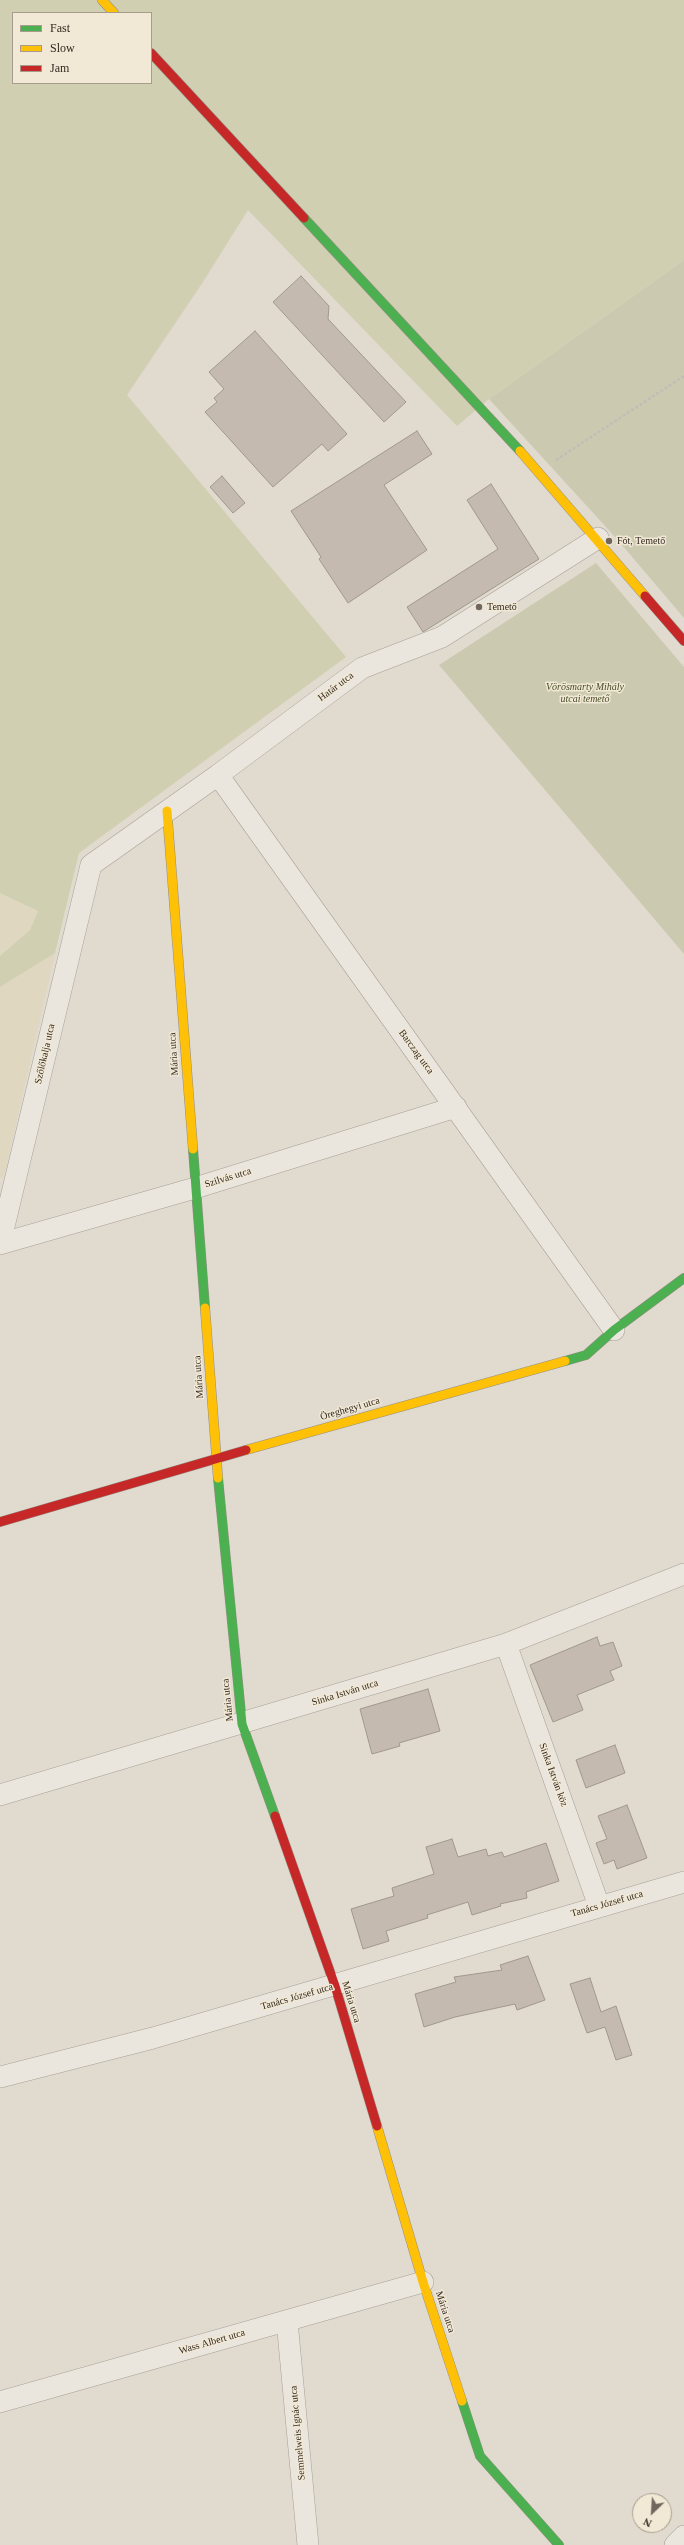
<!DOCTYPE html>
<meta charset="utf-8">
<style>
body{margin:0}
#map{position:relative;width:684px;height:2545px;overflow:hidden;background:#e1dace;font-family:Georgia,serif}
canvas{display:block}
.legend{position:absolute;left:12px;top:12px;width:140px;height:72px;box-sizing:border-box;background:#f1e8d5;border:1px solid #a59c8d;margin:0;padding:5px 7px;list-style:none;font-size:12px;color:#342920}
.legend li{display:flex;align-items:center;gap:8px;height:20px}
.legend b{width:20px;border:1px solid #a59c8d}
.north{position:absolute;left:632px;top:2493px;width:40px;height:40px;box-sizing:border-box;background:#f1e8d5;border:1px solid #a59c8d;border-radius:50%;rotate:205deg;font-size:11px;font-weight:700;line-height:16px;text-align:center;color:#342920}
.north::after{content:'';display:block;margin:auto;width:14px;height:18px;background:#71675d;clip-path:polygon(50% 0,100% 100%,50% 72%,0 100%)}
</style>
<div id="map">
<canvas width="684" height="2545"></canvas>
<ul class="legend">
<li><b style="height:5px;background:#4caf50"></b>Fast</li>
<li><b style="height:5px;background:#ffc107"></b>Slow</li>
<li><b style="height:5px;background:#c62828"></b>Jam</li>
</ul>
<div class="north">N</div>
</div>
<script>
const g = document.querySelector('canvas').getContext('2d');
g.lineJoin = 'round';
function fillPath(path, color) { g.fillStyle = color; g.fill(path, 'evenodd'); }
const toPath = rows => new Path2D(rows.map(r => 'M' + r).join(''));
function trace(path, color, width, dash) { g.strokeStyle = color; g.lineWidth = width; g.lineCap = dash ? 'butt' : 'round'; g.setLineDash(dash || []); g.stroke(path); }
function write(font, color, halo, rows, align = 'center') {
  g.font = font + ' Georgia,serif'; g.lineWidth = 3; g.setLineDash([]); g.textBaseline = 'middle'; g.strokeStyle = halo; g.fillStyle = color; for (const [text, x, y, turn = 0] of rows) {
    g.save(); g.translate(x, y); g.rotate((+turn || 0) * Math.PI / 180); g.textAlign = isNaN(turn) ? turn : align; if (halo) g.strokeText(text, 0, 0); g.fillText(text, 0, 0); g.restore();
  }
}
fillPath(toPath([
 [0,893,38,911,30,930,0,956],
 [55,953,4,1176,0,1178,0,987]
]), '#dfd7c0');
fillPath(toPath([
 [0,0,684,0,684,260,489,399,457,426,248,210,203,282,127,395,346,657,79,853,55,953,0,987,0,956,30,930,38,911,0,893],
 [13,13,151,13,151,83,13,83]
]), '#d0cfb2');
fillPath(toPath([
 [684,260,684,618,616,538,489,399],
 [596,563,684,667,684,954,439,665]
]), '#cbcab1');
const building = toPath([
 [301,276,329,306,328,319,406,402,384,422,273,302,301,276],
 [255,331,347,434,328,451,322,444,273,487,205,412,217,402,214,398,224,389,209,372,255,331],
 [417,431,432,454,384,485,427,550,348,603,319,559,321,557,291,511,417,431],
 [222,476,245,503,233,513,210,487,222,476],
 [491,484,539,559,423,632,407,607,498,549,467,500,491,484],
 [597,1637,600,1646,613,1642,622,1666,610,1671,614,1680,577,1695,583,1710,553,1722,530,1665,597,1637],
 [428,1689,440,1731,399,1743,400,1746,372,1754,360,1709,428,1689],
 [615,1745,625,1773,586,1788,576,1760,615,1745],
 [627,1805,647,1858,617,1869,614,1860,604,1864,596,1843,607,1839,598,1816,627,1805],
 [452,1839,458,1857,486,1849,488,1856,502,1852,504,1857,546,1843,559,1881,526,1892,527,1898,500,1904,501,1906,472,1915,468,1902,427,1915,428,1918,386,1931,389,1941,363,1949,351,1909,394,1896,392,1888,434,1874,426,1847,452,1839],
 [528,1956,545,2000,517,2010,515,2004,455,2017,424,2027,415,1994,456,1982,454,1977,502,1970,500,1965,528,1956],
 [590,1978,601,2012,616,2006,632,2055,616,2060,605,2027,587,2033,570,1984,590,1978]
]);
fillPath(building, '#c4baaf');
trace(building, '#a1978e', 1);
const street = toPath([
 [218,775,614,1330],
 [0,1243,91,865,218,775,362,668,442,637,598,538],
 [0,1244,195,1188,456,1107],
 [506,1644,599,1906],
 [0,1795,506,1644,684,1574],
 [0,2077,153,2038,684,1882],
 [287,2321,308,2545],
 [0,2402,423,2282],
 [675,2545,684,2536]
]);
const fast = toPath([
 [304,218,520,451],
 [193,1149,205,1308],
 [565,1361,586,1355,614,1330,684,1278],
 [218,1478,242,1724,275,1816],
 [462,2401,480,2456,559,2545]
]);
const slow = toPath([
 [102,0,114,13],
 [520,451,645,596],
 [167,811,193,1149],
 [205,1308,218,1478],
 [246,1450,565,1361],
 [377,2126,423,2282,462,2401]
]);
const jam = toPath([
 [151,53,304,218],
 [645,596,684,641],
 [0,1522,246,1450],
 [275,1816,335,1986,377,2126]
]);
trace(street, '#a6a097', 22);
trace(fast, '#968f86', 10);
trace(slow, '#968f86', 10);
trace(jam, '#968f86', 10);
trace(toPath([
 [556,460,684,376]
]), '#c2bdb5', 2.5, [3, 2]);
trace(street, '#eae6de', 21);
trace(fast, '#4caf50', 9);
trace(slow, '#ffc107', 9);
trace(jam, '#c62828', 9);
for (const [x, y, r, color] of [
 [609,541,4,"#71675d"],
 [479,607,4,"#71675d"]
]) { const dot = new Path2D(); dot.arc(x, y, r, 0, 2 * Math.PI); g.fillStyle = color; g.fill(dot); trace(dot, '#f1e8d5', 1.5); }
write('10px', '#342920', '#f1e8d5', [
 ["Fót, Temető",617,541],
 ["Temető",487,607]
], 'left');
write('10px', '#342920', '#f1e8d5', [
 ["Határ utca",336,687,-37],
 ["Barczag utca",416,1052,54],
 ["Szőlőkalja utca",45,1054,-77],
 ["Mária utca",174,1054,-94],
 ["Szilvás utca",228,1178,-17],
 ["Mária utca",199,1377,-94],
 ["Öreghegyi utca",350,1409,-16],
 ["Sinka István utca",345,1693,-17],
 ["Mária utca",228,1700,-96],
 ["Sinka István köz",553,1775,70],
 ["Tanács József utca",607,1904,-16],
 ["Tanács József utca",297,1997,-16],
 ["Mária utca",351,2002,73],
 ["Mária utca",445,2312,72],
 ["Wass Albert utca",212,2342,-16],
 ["Semmelweis Ignác utca",298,2433,-95]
]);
write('italic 10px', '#464e29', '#f1e8d5', [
 ["Vörösmarty Mihály",585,687],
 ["utcai temető",585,699]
]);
</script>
